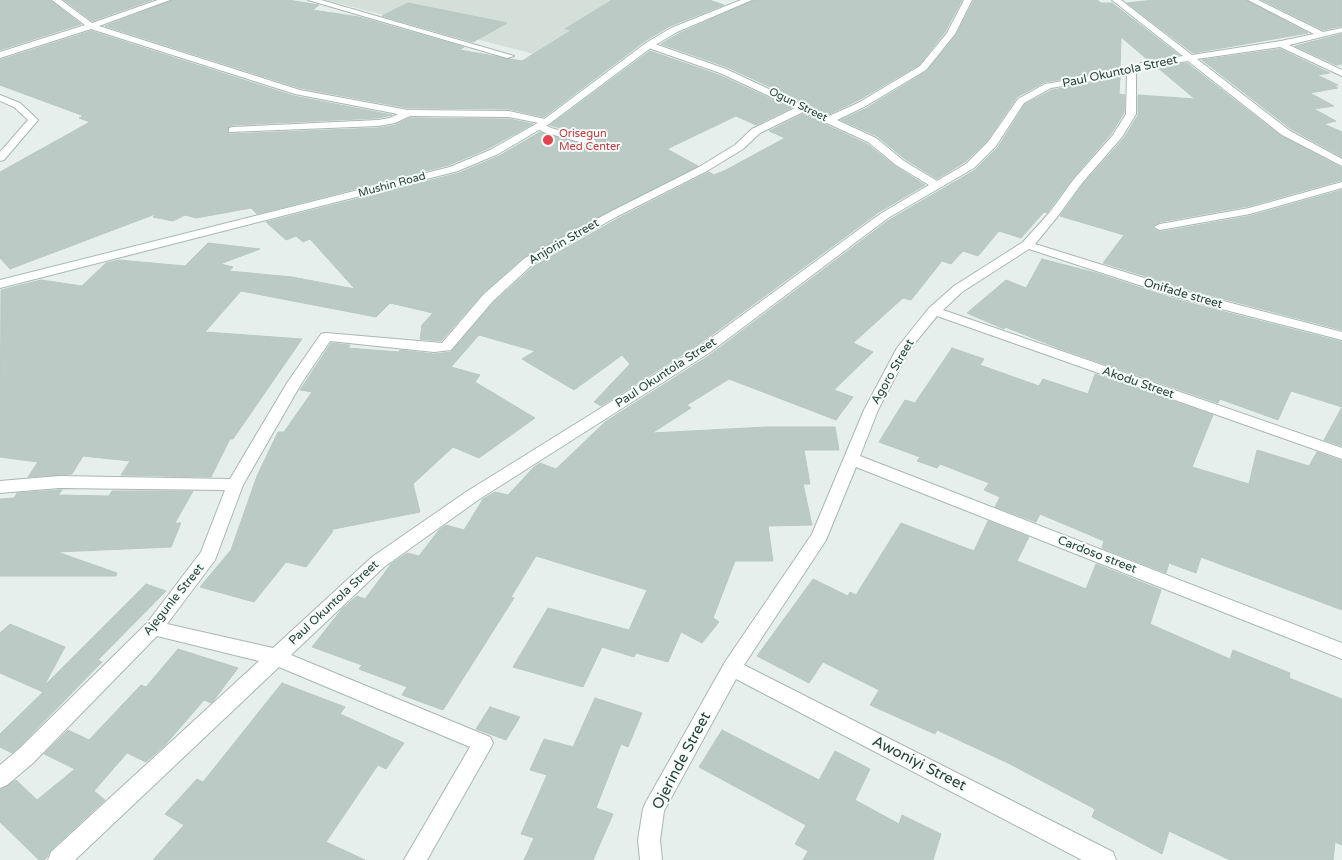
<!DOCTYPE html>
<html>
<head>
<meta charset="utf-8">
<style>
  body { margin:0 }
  canvas { display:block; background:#e6efeb }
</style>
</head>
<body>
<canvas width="1342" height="860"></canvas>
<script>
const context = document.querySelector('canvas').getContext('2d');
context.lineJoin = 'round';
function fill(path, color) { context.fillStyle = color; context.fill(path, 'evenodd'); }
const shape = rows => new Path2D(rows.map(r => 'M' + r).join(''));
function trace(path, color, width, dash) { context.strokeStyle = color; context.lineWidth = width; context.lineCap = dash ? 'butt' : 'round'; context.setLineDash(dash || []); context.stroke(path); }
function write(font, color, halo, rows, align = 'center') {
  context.font = font + ' "Varela Round",sans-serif'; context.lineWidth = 4; context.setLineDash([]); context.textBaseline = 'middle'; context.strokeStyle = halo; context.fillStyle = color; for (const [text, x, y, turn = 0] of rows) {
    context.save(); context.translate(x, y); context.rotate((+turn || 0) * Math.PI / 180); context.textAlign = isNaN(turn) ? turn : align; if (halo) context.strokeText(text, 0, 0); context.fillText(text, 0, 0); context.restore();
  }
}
const built = shape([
  [326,0,645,0,549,58]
]);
const building = shape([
  [0,0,50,0,81,24,0,50,0,0],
  [64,0,152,0,92,21,64,0],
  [172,0,288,0,319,5,313,10,359,17,464,47,460,50,522,61,572,30,565,29,612,0,709,0,724,5,670,26,645,41,544,117,509,109,408,108,300,88,105,26,172,0],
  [754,0,962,0,945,32,919,65,857,101,829,114,727,67,661,44,678,34,754,0],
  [974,0,1097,0,1101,3,1112,3,1179,55,1148,60,1121,37,1120,70,1045,82,1017,97,987,141,965,162,937,179,905,159,877,136,841,120,865,109,927,71,956,35,974,0],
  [1154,0,1246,0,1308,33,1193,53,1127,3,1154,0],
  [1262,0,1342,0,1342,26,1323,30,1262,0],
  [408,3,507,23,473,42,382,16,408,3],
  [91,31,294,96,392,115,378,118,233,125,228,127,227,132,229,134,378,128,395,125,410,118,509,119,533,124,489,148,449,165,257,214,251,208,196,218,185,215,173,221,153,217,158,213,10,269,0,258,0,172,90,122,79,118,84,116,0,85,0,60,91,31],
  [1342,34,1342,64,1336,65,1295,46,1342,34],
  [1280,49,1330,73,1317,75,1338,85,1334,86,1338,88,1310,93,1334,106,1314,109,1336,121,1324,124,1342,132,1342,157,1291,129,1202,60,1280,49],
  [650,51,719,75,791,108,756,125,736,116,667,149,698,166,524,257,482,294,441,341,420,339,422,325,433,313,390,303,376,317,241,291,205,332,302,339,233,439,230,439,211,477,121,475,130,461,83,456,72,474,28,477,38,462,0,457,1,290,41,280,82,286,106,263,119,260,185,266,208,243,260,249,220,264,233,267,229,271,292,277,355,289,310,239,303,242,296,236,286,240,266,222,459,173,499,156,540,132,592,147,598,143,595,138,550,125,650,51],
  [1187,63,1281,136,1342,168,1342,180,1249,206,1160,222,1152,228,1160,232,1250,216,1342,190,1342,330,1190,290,1103,263,1124,235,1060,216,1083,184,1124,138,1138,115,1138,95,1195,99,1157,67,1187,63],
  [1120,78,1119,94,1125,95,1124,113,1111,134,1073,178,1047,213,1044,212,1021,238,999,231,978,256,963,251,951,264,942,261,911,300,903,298,853,343,873,352,834,390,853,397,836,420,729,379,687,405,691,408,652,433,766,427,835,427,839,450,804,450,810,484,803,484,812,525,768,526,773,561,735,561,713,618,719,622,702,643,681,632,668,662,636,653,634,657,602,647,583,687,513,667,548,608,629,630,647,590,536,556,511,597,514,598,443,710,402,695,407,687,359,669,362,665,312,647,342,609,357,596,365,599,391,564,407,553,419,556,439,530,446,525,464,530,483,499,495,492,508,495,534,467,540,463,556,469,605,422,710,355,889,220,975,170,998,147,1025,104,1052,90,1120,78],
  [803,114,867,144,895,166,925,185,879,212,698,345,601,406,594,402,630,364,622,355,574,390,522,359,535,351,479,335,451,367,480,375,475,382,535,418,479,458,453,447,413,484,420,512,329,530,333,531,306,567,286,562,254,602,200,587,231,550,257,476,278,432,284,432,312,392,300,390,331,343,350,345,348,348,399,352,400,350,434,354,451,352,494,302,534,266,617,219,709,172,714,175,726,170,785,138,769,131,803,114],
  [1042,259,1096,273,1178,300,1342,342,1342,407,1291,391,1278,420,1220,399,1218,403,1061,349,1005,327,1004,329,967,313,1006,280,1026,288,1042,259],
  [952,348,984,359,980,365,1039,386,1043,379,1088,394,1095,374,1213,415,1192,467,1249,484,1257,450,1309,466,1317,452,1342,461,1342,610,1201,557,1196,573,1169,563,1166,573,1102,548,1104,541,1040,514,1036,522,995,507,1000,497,984,490,989,483,940,464,937,468,917,461,920,457,879,442,905,400,915,403,952,348],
  [1342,407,1342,446,1324,440,1342,407],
  [59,490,62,490,58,495,109,496,112,491,193,491,175,523,181,523,171,547,57,552,117,573,116,576,0,576,0,499,14,498,17,493,59,490],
  [988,521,1029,537,1017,561,1086,589,1096,564,1161,590,1150,624,1230,659,1233,650,1290,673,1289,678,1342,699,1342,845,1335,842,1333,860,1230,860,1169,831,1162,854,1092,817,1095,809,1008,763,937,730,935,734,870,705,879,690,823,662,809,683,757,656,813,579,848,596,850,592,856,595,901,523,974,551,988,521],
  [146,584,166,591,98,660,102,662,18,748,12,753,0,747,0,734,43,692,0,673,0,633,10,624,65,647,44,686,146,584],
  [178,649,238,668,214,700,211,703,204,700,165,745,146,762,127,753,94,791,105,800,50,851,47,857,44,860,39,860,0,822,0,790,16,780,37,800,75,769,44,754,68,730,89,740,141,685,146,687,178,649],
  [282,683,345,707,340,714,404,743,386,769,378,765,326,842,365,860,153,860,184,825,165,814,197,779,203,782,282,683],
  [595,698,642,713,628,747,621,744,596,808,613,814,593,860,524,860,534,838,521,834,547,775,530,770,544,739,573,747,595,698],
  [490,707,520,717,506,740,476,729,490,707],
  [722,730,819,780,835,751,870,769,855,800,899,824,902,815,941,834,933,860,803,860,808,851,795,844,806,825,699,767,722,730]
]);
const street = shape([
  [52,0,61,0,92,23,158,0,170,0,99,26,300,90,408,110,509,111,549,120,549,124,545,125,551,128,595,140,596,142,591,145,543,132,535,126,539,123,509,117,410,116,395,123,378,126,229,132,229,128,233,127,378,120,390,118,398,114,295,94,91,29,0,58,0,52,85,25,52,0],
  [308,0,321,0,514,56,507,58,308,0],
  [964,0,972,0,955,34,926,70,864,107,837,120,876,138,904,161,937,181,966,164,988,142,1018,99,1045,84,1129,70,1141,63,1183,56,1112,0,1121,0,1192,55,1281,41,1314,34,1248,0,1258,0,1323,32,1342,28,1342,32,1289,45,1342,70,1342,76,1280,47,1197,59,1290,131,1342,159,1342,166,1282,135,1188,61,1146,67,1136,73,1136,114,1122,137,1082,183,1058,216,1035,244,1189,292,1342,332,1342,340,1179,298,1029,249,962,292,943,310,1342,448,1342,459,937,316,910,349,878,410,860,456,1342,643,1342,659,856,467,826,540,744,665,1113,852,1116,860,1082,860,736,679,664,811,660,840,662,860,640,860,638,840,643,809,646,802,725,662,812,534,864,410,897,348,929,308,954,286,1023,242,1050,212,1074,179,1113,135,1126,114,1127,75,1051,88,1024,103,996,146,974,168,888,218,709,353,478,500,384,567,291,655,490,737,493,743,490,749,427,860,404,860,470,747,279,667,75,860,48,860,51,852,259,661,157,636,33,763,7,785,0,788,0,765,19,749,147,623,201,552,225,490,59,488,0,493,0,481,59,476,230,479,287,383,321,334,326,333,442,343,483,295,525,258,608,213,699,167,735,145,752,129,795,108,720,73,646,47,646,43,652,43,726,69,803,105,808,105,810,107,829,116,858,103,920,66,947,33,964,0],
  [803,112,868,142,896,165,929,185,880,214,699,347,466,492,372,557,273,648,167,624,215,560,243,485,301,384,330,341,434,352,451,350,493,301,533,264,616,217,707,171,743,149,760,133,803,112],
  [0,95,20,103,38,120,4,160,0,161,0,152,28,120,14,107,0,101,0,95],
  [1342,182,1342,188,1250,214,1160,230,1154,227,1160,224,1249,208,1342,182]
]);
const secondary = shape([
  [741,0,752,0,677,32,652,47,549,124,498,154,458,171,0,288,0,280,450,167,490,150,543,120,646,43,671,28,741,0]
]);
const markers = [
  [548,140,6,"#e0444e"]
];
const farStreetnames = [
  ["Ogun Street",798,105,26],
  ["Mushin Road",392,185,-15]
];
const farHealthnames = [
  ["Orisegun",559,134],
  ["Med Center",559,147]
];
const streetNames = [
  ["Paul Okuntola Street",1120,72,-12],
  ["Anjorin Street",564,242,-30],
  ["Onifade street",1183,294,16],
  ["Agoro Street",893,372,-60],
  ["Paul Okuntola Street",666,373,-33],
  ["Akodu Street",1138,383,19],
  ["Cardoso street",1097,555,21],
  ["Ajegunle Street",174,600,-51],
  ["Paul Okuntola Street",334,603,-43]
];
const nearStreetnames = [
  ["Ojerinde Street",682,761,-62],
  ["Awoniyi Street",919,764,27]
];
fill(built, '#d4dfda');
fill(building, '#bbcac4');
trace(building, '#b8c9c2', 1);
trace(street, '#a8b8b2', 2);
trace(secondary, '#a4bbb3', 2);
fill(street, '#fff');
fill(secondary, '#fff');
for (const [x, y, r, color] of markers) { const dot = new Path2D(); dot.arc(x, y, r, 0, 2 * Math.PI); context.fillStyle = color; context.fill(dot); trace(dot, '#f7fbf9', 2); }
write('11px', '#24423a', '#f7fbf9', farStreetnames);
write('11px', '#be3a42', '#f7fbf9', farHealthnames, 'left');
write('12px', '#24423a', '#f7fbf9', streetNames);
write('15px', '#24423a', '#f7fbf9', nearStreetnames);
</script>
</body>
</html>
